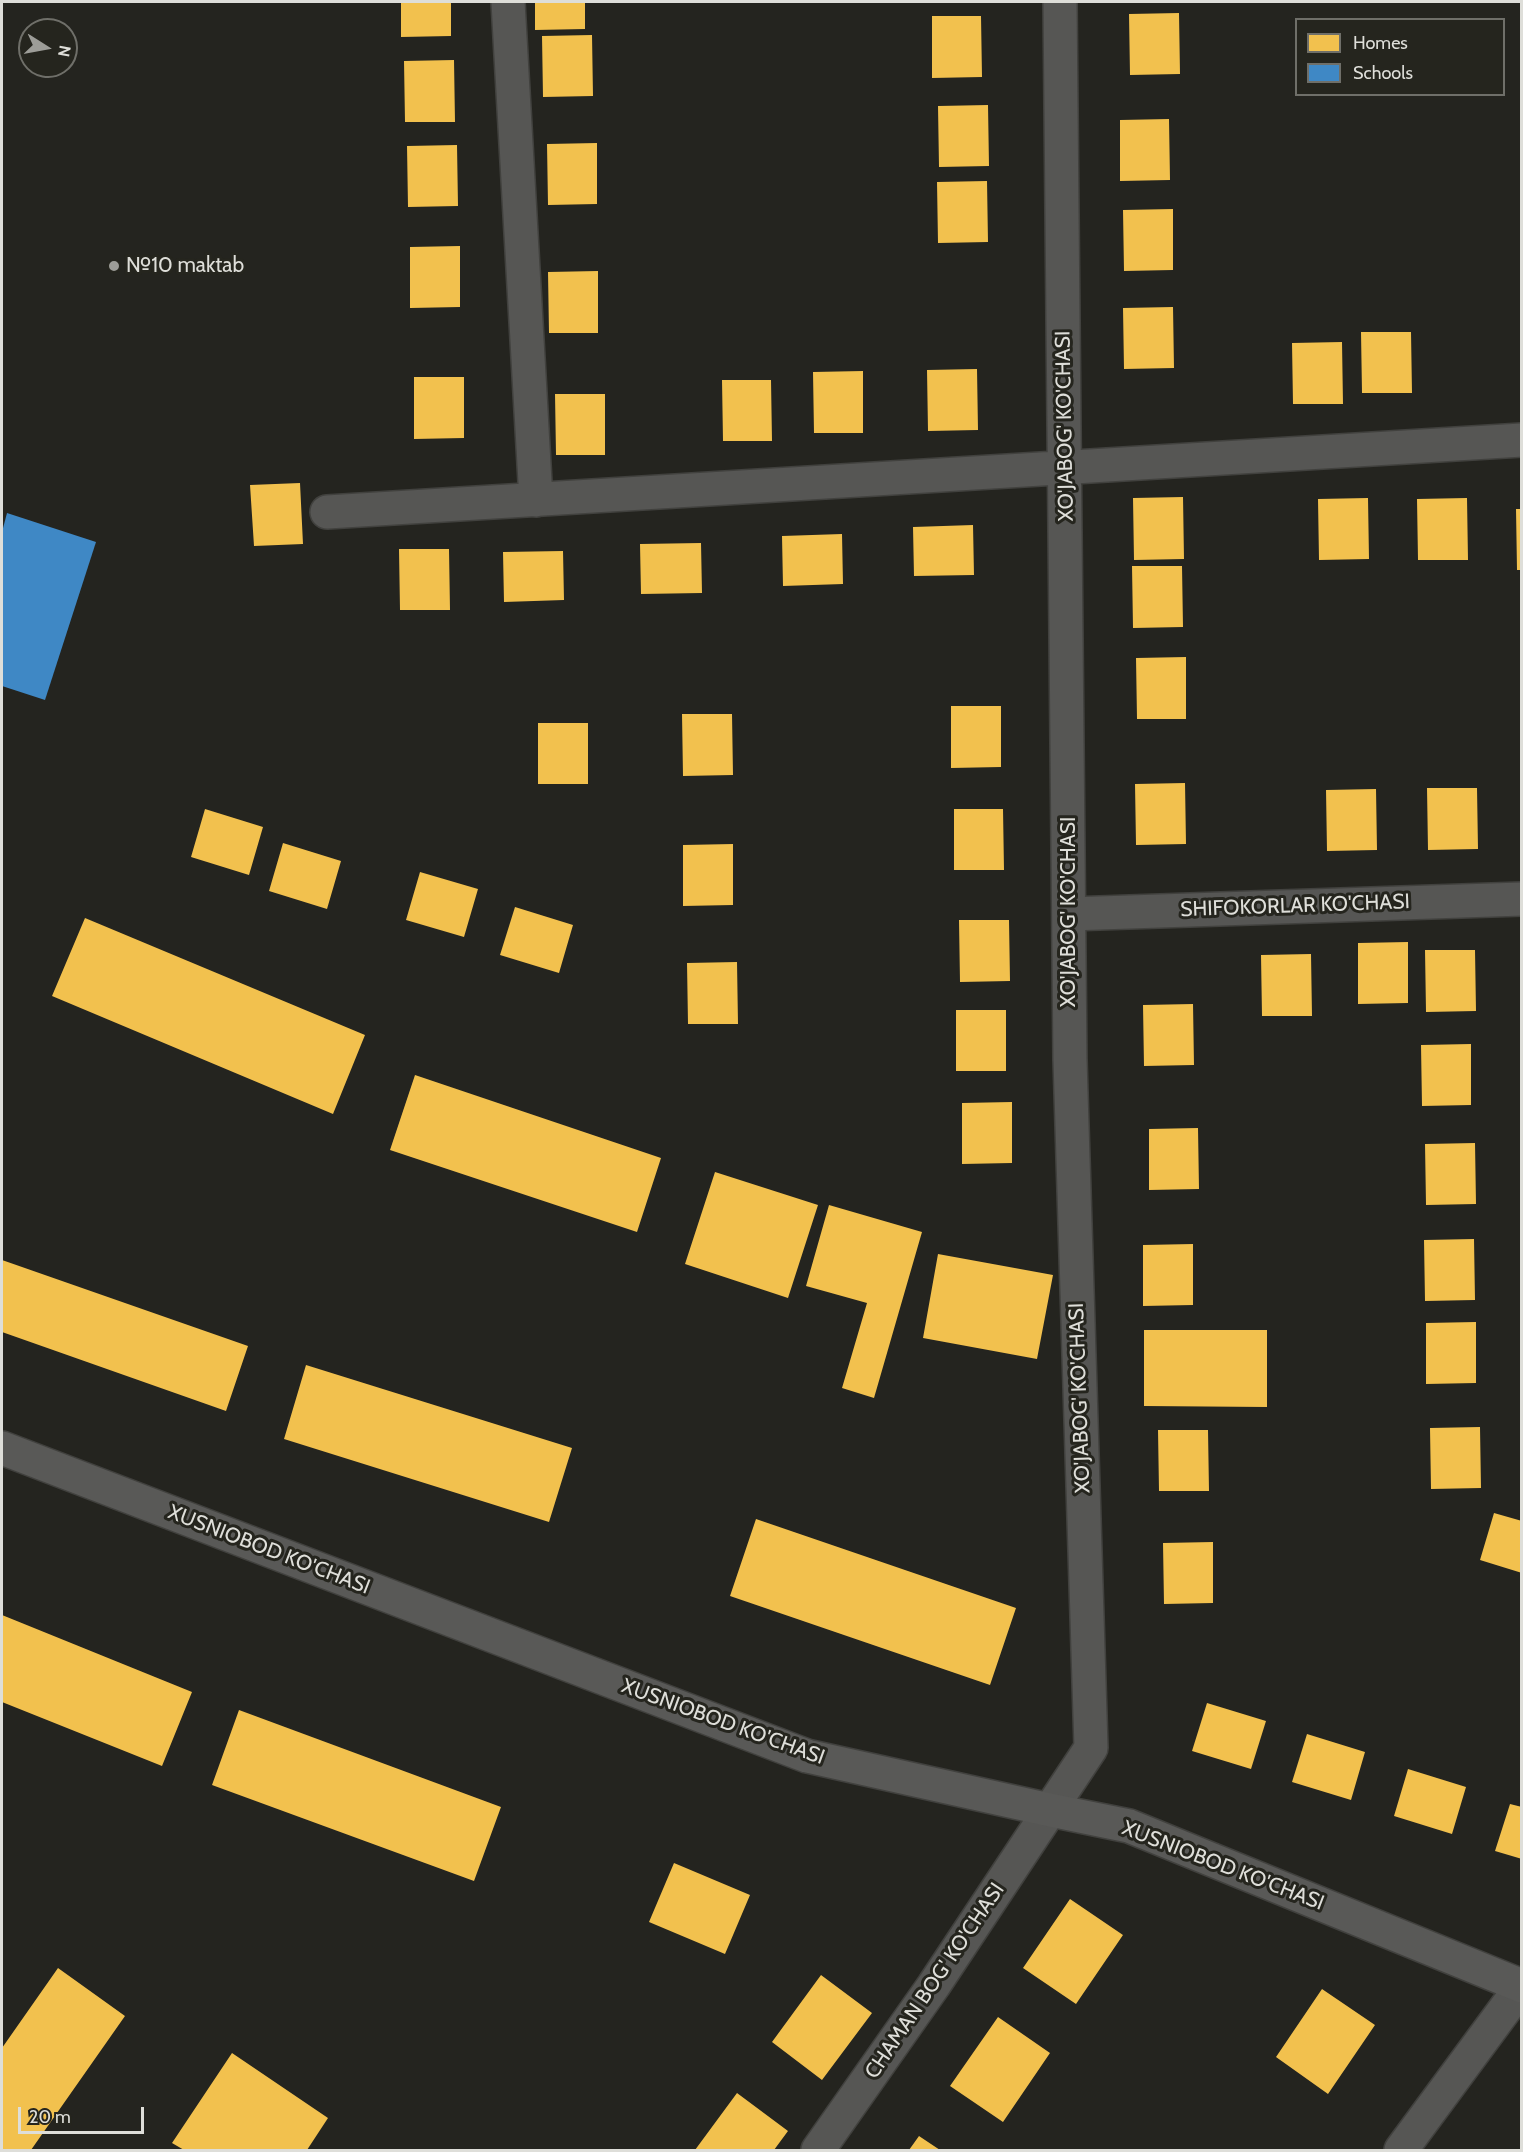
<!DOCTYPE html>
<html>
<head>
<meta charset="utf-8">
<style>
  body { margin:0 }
  #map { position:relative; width:1523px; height:2152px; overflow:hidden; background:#24241f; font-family:Cabin,sans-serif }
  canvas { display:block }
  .frame { position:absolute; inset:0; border:3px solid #deded9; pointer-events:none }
  .legend { position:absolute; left:1295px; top:18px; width:210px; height:78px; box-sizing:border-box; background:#25251e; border:2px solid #6f6f69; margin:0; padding:8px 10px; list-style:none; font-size:18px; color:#deded9 }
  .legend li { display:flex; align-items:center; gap:12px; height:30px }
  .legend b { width:30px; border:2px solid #6f6f69 }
  .north { position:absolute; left:18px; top:18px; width:60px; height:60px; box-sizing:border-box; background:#25251e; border:2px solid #6f6f69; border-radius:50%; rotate:101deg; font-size:16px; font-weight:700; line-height:24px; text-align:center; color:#deded9 }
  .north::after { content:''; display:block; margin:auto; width:21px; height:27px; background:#9d9d98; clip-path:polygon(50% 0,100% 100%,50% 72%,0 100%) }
  .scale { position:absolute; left:18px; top:2107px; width:126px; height:27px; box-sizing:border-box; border:3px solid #deded9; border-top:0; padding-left:8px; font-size:18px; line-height:21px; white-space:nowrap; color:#deded9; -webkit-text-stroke:4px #25251e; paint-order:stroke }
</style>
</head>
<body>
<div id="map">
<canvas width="1523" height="2152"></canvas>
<div class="frame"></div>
<ul class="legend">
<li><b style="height:16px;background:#f2c14e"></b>Homes</li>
<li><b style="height:16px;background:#3f88c5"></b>Schools</li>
</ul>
<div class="north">N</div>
<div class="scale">20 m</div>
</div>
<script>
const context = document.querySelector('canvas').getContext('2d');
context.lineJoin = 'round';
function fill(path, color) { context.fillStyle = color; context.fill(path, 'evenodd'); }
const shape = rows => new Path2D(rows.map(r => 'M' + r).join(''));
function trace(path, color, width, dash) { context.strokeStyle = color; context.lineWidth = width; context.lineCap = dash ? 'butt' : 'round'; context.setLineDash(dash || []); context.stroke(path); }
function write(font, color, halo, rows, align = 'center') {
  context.font = font + ' Cabin,sans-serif'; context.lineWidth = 6; context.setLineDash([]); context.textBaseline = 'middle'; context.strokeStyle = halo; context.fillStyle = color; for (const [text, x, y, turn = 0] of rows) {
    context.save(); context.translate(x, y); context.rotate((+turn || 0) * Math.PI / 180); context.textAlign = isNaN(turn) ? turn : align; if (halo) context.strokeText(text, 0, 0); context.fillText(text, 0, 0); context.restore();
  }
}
const homes = shape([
  [401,2,451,2,451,36,401,37],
  [535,2,585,2,585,29,535,30],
  [1179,13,1180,74,1130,75,1129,14],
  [932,16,981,16,982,77,932,78],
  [592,35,593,96,543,97,542,36],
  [454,60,455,122,405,122,404,61],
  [988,105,989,166,939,167,938,106],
  [1169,119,1170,180,1120,181,1120,120],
  [597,143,597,204,548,205,547,144],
  [457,145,458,206,408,207,407,146],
  [987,181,988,242,938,243,937,182],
  [1173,209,1173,270,1124,271,1123,210],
  [460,246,460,307,410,308,410,247],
  [598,271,598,333,549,333,548,272],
  [1173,307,1174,368,1124,369,1123,308],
  [1361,332,1411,332,1412,393,1362,393],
  [1342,342,1343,404,1293,404,1292,343],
  [977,369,978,430,928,431,927,370],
  [863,371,863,433,814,433,813,372],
  [414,377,464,377,464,438,414,439],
  [722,380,771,380,772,441,723,441],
  [555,394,605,394,605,455,556,455],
  [300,483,303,544,254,546,250,485],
  [1183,497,1184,559,1134,560,1133,498],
  [1368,498,1369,559,1319,560,1318,499],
  [1467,498,1468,560,1418,560,1417,499],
  [1516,509,1522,509,1522,570,1517,570],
  [973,525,974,575,914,576,913,527],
  [842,534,843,584,783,586,782,536],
  [701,543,702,593,641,594,640,544],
  [399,549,449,549,450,610,400,610],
  [563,551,564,600,504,602,503,552],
  [1132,566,1182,566,1183,627,1133,628],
  [1186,657,1186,719,1137,719,1136,658],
  [951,706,1001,706,1001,767,951,768],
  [682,714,732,714,733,775,683,776],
  [538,723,588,723,588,784,538,784],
  [1185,783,1186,844,1136,845,1135,784],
  [1427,788,1477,788,1478,849,1428,850],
  [1376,789,1377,850,1327,851,1326,790],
  [205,809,263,827,249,875,191,857],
  [954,809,1003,809,1004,870,954,870],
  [283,843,341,861,327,909,269,891],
  [733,844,733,905,683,906,683,845],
  [420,872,478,889,464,937,406,920],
  [515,907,573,925,559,973,500,955],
  [85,918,365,1035,333,1114,52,996],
  [959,920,1009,920,1010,981,960,982],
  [1408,942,1408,1003,1358,1004,1358,943],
  [1425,950,1475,950,1476,1011,1426,1012],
  [1311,954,1312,1016,1262,1016,1261,955],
  [737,962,738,1024,688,1024,687,963],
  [1193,1004,1194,1065,1144,1066,1143,1005],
  [956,1010,1006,1010,1006,1071,956,1071],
  [1471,1044,1471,1105,1422,1106,1421,1045],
  [415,1075,661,1158,637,1232,390,1150],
  [1012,1102,1012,1163,962,1164,962,1103],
  [1198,1128,1199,1189,1149,1190,1149,1129],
  [1475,1143,1476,1204,1426,1205,1425,1144],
  [715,1172,818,1205,788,1298,685,1264],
  [829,1205,922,1232,874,1398,842,1388,867,1303,806,1286],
  [1474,1239,1475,1300,1425,1301,1424,1240],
  [1193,1244,1193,1305,1143,1306,1143,1245],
  [938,1254,1053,1275,1037,1359,923,1338],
  [2,1260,248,1346,226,1411,2,1332],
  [1476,1322,1476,1383,1426,1384,1426,1323],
  [1144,1330,1267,1330,1267,1407,1144,1406],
  [306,1365,572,1448,549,1522,284,1439],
  [1480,1427,1481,1488,1431,1489,1430,1428],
  [1158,1430,1208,1430,1209,1491,1159,1491],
  [1494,1513,1522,1521,1522,1573,1480,1560],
  [756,1519,1016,1608,990,1685,730,1596],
  [1213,1542,1213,1603,1164,1604,1163,1543],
  [2,1615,192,1692,162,1766,2,1702],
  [1207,1703,1266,1721,1251,1769,1192,1751],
  [239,1710,501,1807,474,1881,212,1785],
  [1307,1734,1365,1752,1351,1800,1292,1782],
  [1408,1769,1466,1787,1452,1834,1394,1816],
  [1510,1804,1522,1807,1522,1859,1495,1851],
  [674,1863,750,1895,725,1954,649,1922],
  [1070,1899,1123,1935,1076,2004,1023,1968],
  [58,1968,125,2016,31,2150,2,2150,2,2048],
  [821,1975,872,2013,822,2080,772,2042],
  [1322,1989,1375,2025,1328,2094,1276,2057],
  [998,2017,1050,2053,1003,2122,950,2086],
  [232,2053,328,2118,307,2150,184,2150,172,2143],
  [737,2093,788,2131,774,2150,695,2150],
  [919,2136,940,2150,909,2150]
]);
const schools = shape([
  [7,513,96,542,45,700,2,686,2,532]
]);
const street = shape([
  [508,2,536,500],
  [327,512,1522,440],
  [1069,914,1522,899],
  [818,2150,934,1985,1091,1748,1070,1060,1060,2],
  [1401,2150,1522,1986]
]);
const secondary = shape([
  [2,1448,807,1756,1050,1810,1129,1826,1522,1986]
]);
const markers = [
  [114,266,6,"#9d9d98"]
];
const poiNames = [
  ["№10 maktab",126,266]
];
const streetNames = [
  ["XO'JABOG' KO'CHASI",1065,426,-91],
  ["SHIFOKORLAR KO'CHASI",1295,906,-2],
  ["XO'JABOG' KO'CHASI",1069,912,-90],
  ["XO'JABOG' KO'CHASI",1080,1398,-92],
  ["XUSNIOBOD KO'CHASI",269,1550,21],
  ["XUSNIOBOD KO'CHASI",723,1722,20],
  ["XUSNIOBOD KO'CHASI",1223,1866,21],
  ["CHAMAN BOG' KO'CHASI",935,1981,-56]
];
fill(homes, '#f2c14e');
fill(schools, '#3f88c5');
trace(street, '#41413e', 36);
trace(secondary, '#41413e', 36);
trace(street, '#565654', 33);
trace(secondary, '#595957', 33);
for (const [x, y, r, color] of markers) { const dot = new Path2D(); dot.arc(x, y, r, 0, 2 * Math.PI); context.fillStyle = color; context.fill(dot); trace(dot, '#25251e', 2); }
write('21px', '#deded9', '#25251e', poiNames, 'left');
write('21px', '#deded9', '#25251e', streetNames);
</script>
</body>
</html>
